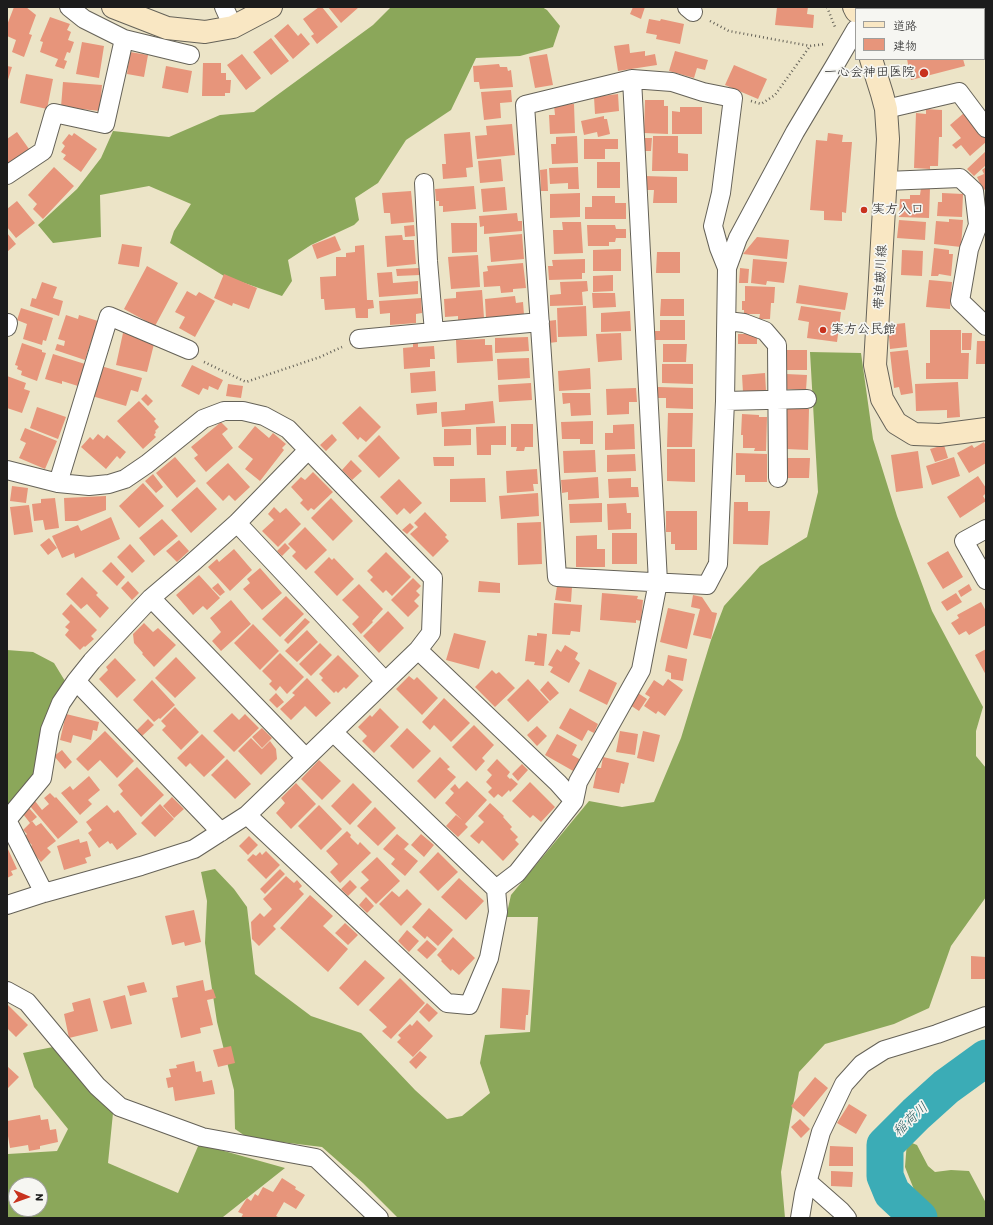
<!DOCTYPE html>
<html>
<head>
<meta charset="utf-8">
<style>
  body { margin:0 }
  #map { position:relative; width:993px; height:1225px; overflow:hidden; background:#ece4c7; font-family:Itim,"Klee One",sans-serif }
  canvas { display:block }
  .frame { position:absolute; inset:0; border:8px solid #1c1c1c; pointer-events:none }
  .legend { position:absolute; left:855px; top:8px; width:130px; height:52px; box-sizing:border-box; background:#f6f6f2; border:1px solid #9f9f9c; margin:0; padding:5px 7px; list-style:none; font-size:12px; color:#1c1c1c }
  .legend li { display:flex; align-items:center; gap:8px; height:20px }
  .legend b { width:20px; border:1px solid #9f9f9c }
  .north { position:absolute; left:8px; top:1177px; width:40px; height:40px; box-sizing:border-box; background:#f6f6f2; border:1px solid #9f9f9c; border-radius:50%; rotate:92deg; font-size:11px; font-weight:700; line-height:16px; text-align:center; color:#1c1c1c }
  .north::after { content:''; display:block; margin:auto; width:14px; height:18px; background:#c8321e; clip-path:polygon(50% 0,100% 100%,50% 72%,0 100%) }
</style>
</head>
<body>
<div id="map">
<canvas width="993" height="1225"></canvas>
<div class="frame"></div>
<ul class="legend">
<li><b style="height:5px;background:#f9e7c3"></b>道路</li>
<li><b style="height:11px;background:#e7957b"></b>建物</li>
</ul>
<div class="north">N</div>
</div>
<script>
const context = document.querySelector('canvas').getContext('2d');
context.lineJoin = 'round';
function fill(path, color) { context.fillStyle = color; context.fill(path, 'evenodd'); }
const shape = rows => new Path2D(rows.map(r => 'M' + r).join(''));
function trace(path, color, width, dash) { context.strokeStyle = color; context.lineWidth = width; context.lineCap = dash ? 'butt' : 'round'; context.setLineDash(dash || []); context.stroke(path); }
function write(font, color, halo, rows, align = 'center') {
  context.font = font + ' Itim,"Klee One",sans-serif'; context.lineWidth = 3.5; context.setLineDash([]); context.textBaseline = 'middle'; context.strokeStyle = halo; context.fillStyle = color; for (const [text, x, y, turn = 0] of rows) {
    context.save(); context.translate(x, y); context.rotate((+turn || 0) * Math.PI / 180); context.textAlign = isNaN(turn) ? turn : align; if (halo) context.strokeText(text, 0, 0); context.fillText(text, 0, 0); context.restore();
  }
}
const forest = shape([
  [391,7,542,7,547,10,560,26,553,47,520,56,476,58,451,110,406,140,378,183,355,198,359,220,354,225,311,245,288,260,292,281,282,296,224,276,170,243,174,231,191,204,149,186,100,195,101,237,53,243,38,225,77,189,101,158,113,131,169,137,220,115,254,112,373,25],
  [810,352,861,353,873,439,897,516,932,611,983,707,976,731,976,756,986,768,986,897,951,946,929,1008,894,1024,825,1044,799,1072,781,1172,785,1218,398,1218,363,1183,322,1147,248,1138,235,1129,234,1090,217,1022,205,943,207,901,201,872,215,869,234,889,247,907,255,974,311,1016,361,1033,415,1090,447,1119,462,1116,490,1093,480,1063,485,1035,530,1032,538,917,506,917,511,895,589,801,622,807,654,802,681,738,711,640,724,606,760,566,807,537,818,492],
  [7,650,33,652,54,663,65,681,46,720,35,775,7,808],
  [53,1047,113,1113,108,1163,178,1193,199,1144,285,1168,223,1217,223,1218,7,1218,8,1154,57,1151,68,1129,34,1087,23,1053],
  [16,1185,40,1185,40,1209,16,1209],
  [907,1141,917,1145,928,1166,935,1172,951,1170,969,1171,986,1203,986,1218,911,1218,915,1192,905,1167]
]);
const river = shape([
  [919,1218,892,1193,885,1176,885,1145,916,1114,946,1087,986,1058]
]);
const building = shape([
  [14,7,26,7,36,15,29,34,32,35,24,57,12,52,16,40,7,36,7,25],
  [319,7,322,7,338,27,317,44,311,36,314,34,303,19],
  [328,7,359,7,341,23],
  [633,7,645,7,641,19,630,14],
  [777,7,808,7,807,14,814,15,813,28,775,25],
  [947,7,984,7,984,8,978,9,947,9],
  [50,17,70,24,67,30,71,32,68,40,74,42,70,53,67,52,64,60,67,61,64,69,55,66,58,59,40,52,43,42,40,41],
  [649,19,660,21,661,19,684,24,680,44,656,39,657,35,646,33],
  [288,24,298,36,301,33,310,44,293,59,274,36],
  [271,38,289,61,271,75,253,52],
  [82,42,104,46,99,78,76,74],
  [629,44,630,53,645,51,645,56,655,54,657,65,618,71,614,46],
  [675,51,708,60,705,70,697,68,694,78,669,71],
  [130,52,148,55,144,77,127,74],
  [242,54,261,78,246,90,227,65],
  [547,54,553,85,535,88,529,57],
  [907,59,963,59,965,66,911,80],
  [203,63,221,63,221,73,226,73,226,80,231,80,230,93,225,93,225,96,202,96],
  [499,64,500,67,507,67,508,71,511,70,513,87,480,89,479,82,474,82,473,66],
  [734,65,767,79,758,99,725,85],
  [7,66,12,67,7,83],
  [166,66,192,71,188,93,162,88],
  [26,74,53,79,47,109,20,103],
  [63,82,102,85,100,111,61,107],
  [511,90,512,102,500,103,501,118,484,120,481,92],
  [618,94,619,111,595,114,594,97],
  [645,100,664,100,664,106,668,106,668,134,644,133],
  [574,104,575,133,550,134,549,115,555,115,554,105],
  [680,107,702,107,702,134,672,134,672,111,680,112],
  [926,109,942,110,942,137,939,137,938,166,930,166,930,169,914,168,916,113,926,114],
  [964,113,986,138,986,142,970,156,961,145,956,149,952,145,961,138,950,125],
  [604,116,604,119,607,119,610,134,598,137,597,132,584,135,581,121],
  [512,124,515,155,477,159,475,136,487,135,486,126],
  [17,132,29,149,7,165,7,139],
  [470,132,473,167,466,168,467,177,443,179,442,164,446,164,444,134],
  [74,133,97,149,81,172,63,159,66,155,61,152,65,146,62,143,69,134,72,136],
  [828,133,843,135,842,142,852,142,846,213,842,212,842,221,824,220,824,211,810,210,816,140,827,141],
  [577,136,578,163,552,164,551,144,556,144,556,137],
  [653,136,678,136,678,153,688,154,688,171,652,171],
  [641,138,652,138,651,151,640,151],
  [584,139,618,139,618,149,605,149,605,159,584,159],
  [986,151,986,165,974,176,967,169],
  [501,159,503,181,480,183,478,161],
  [597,162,620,162,620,188,597,188],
  [54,167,74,186,43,219,33,209,37,204,28,195],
  [578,167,579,189,568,189,568,183,550,184,549,168],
  [986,167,986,189,983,190,977,177,984,174,982,170],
  [547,169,548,191,541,191,540,170],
  [644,176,677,177,677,203,653,203,654,190,644,190],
  [474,186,476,209,443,212,443,206,439,206,439,201,436,201,435,189],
  [505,187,507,210,483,212,481,189],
  [921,188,930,188,929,218,899,217,900,199,910,199,910,195,920,195],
  [411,191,414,222,391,224,390,213,384,213,382,193],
  [580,193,580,217,550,218,550,194],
  [942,193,963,194,962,217,937,216,938,202,942,202],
  [592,196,615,196,615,203,626,203,626,219,585,219,585,207,592,207],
  [17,201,35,223,16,238,7,227,7,209],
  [517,213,518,221,522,221,522,231,484,234,484,226,480,227,479,216],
  [949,219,963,220,961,247,934,244,936,221,949,222],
  [899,220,926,222,925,240,897,238],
  [562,222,581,222,583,253,554,254,553,230,563,230],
  [451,223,477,223,477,252,452,253],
  [414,225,415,236,405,237,404,226],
  [587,225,615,225,616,229,626,229,626,238,616,238,615,242,609,242,609,246,588,246],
  [7,233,16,244,7,252],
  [522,234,524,259,491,262,489,237],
  [402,235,403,240,414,240,416,264,387,267,385,236],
  [335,236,341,250,317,259,312,245],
  [757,237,789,240,787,259,743,254],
  [122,244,142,247,139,267,118,264],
  [364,245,367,300,373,300,374,308,368,309,368,318,356,318,355,308,325,310,324,299,321,299,320,277,336,276,336,257,346,257,346,253,355,252,355,246],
  [934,248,949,250,949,254,953,254,951,276,939,274,938,276,931,276],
  [621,249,621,271,593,271,593,250],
  [902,250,923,251,922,276,901,275],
  [657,252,680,252,680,273,656,273],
  [478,255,480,287,451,289,448,257],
  [585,259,585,273,582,273,582,279,549,280,548,266,553,266,552,260],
  [753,259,787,262,784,283,767,281,766,285,751,283],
  [523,263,526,288,513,289,513,292,501,293,500,286,484,287,483,272,488,271,487,266],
  [147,266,178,283,155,326,124,309],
  [419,268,420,275,397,276,396,269],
  [740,268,749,269,748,283,739,283],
  [392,272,393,283,418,281,418,294,379,297,377,273],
  [224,274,257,288,249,309,233,303,232,306,214,298],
  [613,275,613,291,593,292,593,276],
  [929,280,952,282,950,309,926,307],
  [587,281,588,291,582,292,583,305,550,306,550,295,561,294,560,282],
  [42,282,57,287,53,298,63,301,59,316,30,306,32,298,36,299],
  [799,285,848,293,845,310,796,303],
  [745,286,775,287,774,303,771,303,770,319,759,319,760,314,744,314,744,310,742,310,742,301,745,301],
  [482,290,484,318,458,320,458,316,445,317,444,299,456,298,456,292],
  [187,291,196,296,199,292,215,301,195,337,179,328,185,317,175,312],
  [592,293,615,293,616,307,593,308],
  [515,296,516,303,523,302,524,315,486,318,485,299],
  [421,298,422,313,416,314,416,323,390,325,390,313,380,314,379,301],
  [661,299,684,299,684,316,660,316],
  [586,306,587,336,558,337,557,308],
  [801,306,841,312,837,342,807,338,809,322,798,320],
  [21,308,53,318,46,341,43,340,42,345,23,339,27,324,17,320],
  [630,311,631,331,601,332,601,313],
  [66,315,78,319,79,315,98,321,85,360,55,350,57,344,64,346,65,341,58,339],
  [556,320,557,342,549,343,548,321],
  [660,320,685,320,685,340,653,340,653,331,660,331],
  [905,323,907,347,890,349,888,325],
  [930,330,961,330,961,353,969,353,968,379,926,379,926,363,930,363],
  [123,333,155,340,147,372,116,365],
  [621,333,622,360,598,362,596,334],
  [962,333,972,333,971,350,962,350],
  [738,334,757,334,757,344,738,344],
  [528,337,529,351,495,353,495,338],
  [485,339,485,345,492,345,493,361,457,363,456,340],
  [977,341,986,341,986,364,976,364],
  [418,342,418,347,434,346,435,359,430,359,430,367,404,369,403,348,413,347,413,343],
  [22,343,42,350,42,352,46,353,37,381,21,375,22,371,17,369,18,366,15,365],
  [663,344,687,344,686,362,663,362],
  [787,350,807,350,807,370,787,370],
  [908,350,913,393,901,395,899,387,894,388,890,352],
  [53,354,85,364,78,386,62,381,62,384,45,379],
  [529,358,530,378,498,380,497,359],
  [662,364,693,364,693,384,662,383],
  [192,365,223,380,218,390,209,386,208,390,203,388,199,395,181,386],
  [101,366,142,378,138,392,131,390,126,406,92,396],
  [590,368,591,389,559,391,558,371],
  [435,371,436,391,411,393,410,373],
  [765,373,766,391,743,392,742,375],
  [786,374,807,375,806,390,786,389],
  [7,376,26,383,24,389,30,391,22,413,7,408],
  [958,382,960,417,947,418,947,410,916,411,915,384],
  [531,383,532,400,499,402,498,385],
  [228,384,243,386,241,398,226,396],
  [658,387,693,388,693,409,666,408,666,398,658,398],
  [636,388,637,402,629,402,629,414,607,415,606,389],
  [562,393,590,393,591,415,571,416,570,403,563,404],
  [146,394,153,401,148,406,141,399],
  [139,401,156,419,154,421,159,427,155,431,156,432,154,435,156,437,143,449,117,421],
  [493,401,495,423,442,427,441,412,465,410,465,404],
  [437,402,437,413,417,415,416,404],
  [360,406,381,427,366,442,360,437,358,440,342,423],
  [37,407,66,417,58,439,30,428],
  [787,409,809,409,808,450,786,449],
  [668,413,693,413,692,447,667,447],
  [742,414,759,415,759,417,767,417,766,451,754,451,755,448,743,448,743,435,741,435],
  [593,421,593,444,580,444,580,439,562,439,561,422],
  [221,422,228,429,222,434,233,448,206,472,194,458,198,455,191,447],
  [511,424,533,424,533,447,525,447,524,451,516,451,517,447,511,447],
  [634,424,635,449,605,450,605,433,613,433,613,425],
  [255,426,269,438,273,433,286,444,282,448,284,450,260,481,245,469,253,459,238,447],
  [506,426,506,445,491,445,491,455,477,455,476,427],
  [25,428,57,441,45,469,19,458,26,443,20,440],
  [444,429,471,429,471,445,444,446],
  [98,434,104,439,107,435,126,452,120,459,117,456,106,469,81,447,90,437,93,440],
  [332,434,337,440,326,451,320,445],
  [379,435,400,458,379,478,358,456],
  [984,442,986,446,986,463,969,473,957,453,972,445,974,448],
  [944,445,948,458,935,462,930,449],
  [667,449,695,449,695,482,667,481],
  [595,450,596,472,564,473,563,451],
  [918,451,923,488,896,492,891,455],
  [736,453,767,454,767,482,745,482,745,475,736,475],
  [635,454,636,471,607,472,607,455],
  [175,457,196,481,177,498,156,473],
  [433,457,454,457,454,466,434,466],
  [954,457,960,476,932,485,926,466],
  [787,458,810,458,809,478,787,478],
  [351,460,362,471,352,480,342,470],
  [228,463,250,487,235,501,229,495,223,501,206,483],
  [537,469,538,484,533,484,534,491,507,493,506,471],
  [313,472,333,492,314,510,311,508,308,511,300,503,303,500,291,487,301,477,305,480],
  [153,474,163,487,156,493,145,481],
  [978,476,986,488,986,493,983,496,986,501,960,518,947,497],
  [598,477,599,498,568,500,568,492,562,493,561,480],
  [485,478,486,502,450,502,450,479],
  [631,478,631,487,638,487,639,497,609,498,608,479],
  [399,479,422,503,410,514,404,508,397,515,380,497],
  [143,483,164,506,139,528,119,506],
  [12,486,28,488,26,503,10,501],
  [197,487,217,509,191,533,171,510],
  [538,493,539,516,501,519,499,496],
  [106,496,106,510,77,521,65,521,64,498],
  [55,498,59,528,45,530,43,520,34,521,32,504,41,503,41,499],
  [331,498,353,521,333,541,311,518],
  [734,502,748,502,748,511,770,511,768,545,733,544],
  [602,503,602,522,570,523,569,504],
  [626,503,627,513,631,513,631,529,608,530,607,504],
  [29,505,33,532,14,535,10,507],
  [274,507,280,513,286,508,301,524,278,547,262,531,274,520,268,514],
  [666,511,697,511,697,550,675,550,675,544,671,544,671,532,666,532],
  [425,512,447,535,445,537,449,541,433,557,410,534,418,527,414,523],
  [111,517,120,539,75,558,74,553,62,558,52,536,78,525,81,531],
  [162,519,178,536,154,556,139,538],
  [541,522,542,564,518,565,517,523],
  [410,523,414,527,407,534,402,530],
  [305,527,327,550,306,570,292,556,296,552,288,544],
  [612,533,637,533,637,564,612,564],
  [597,535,597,549,605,549,605,567,576,567,576,536],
  [49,538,57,548,48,555,40,545],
  [179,540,189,551,177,562,166,551],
  [285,543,290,548,282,556,277,551],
  [130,544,145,561,132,573,117,557],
  [234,549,252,570,230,591,208,567,217,559,219,562],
  [948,551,963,577,943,589,927,563],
  [386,552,411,577,392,596,386,590,383,593,370,580,373,577,367,571],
  [329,557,332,560,334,558,354,579,337,596,314,572],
  [111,562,125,577,117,586,102,571],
  [260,568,282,593,262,610,243,589,250,583,247,579],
  [199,575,220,598,207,610,203,606,193,615,176,595],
  [82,577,98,593,96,595,109,608,100,618,87,604,81,609,66,594],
  [413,578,421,586,416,591,420,595,414,601,419,606,408,617,391,600],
  [128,581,139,593,132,600,121,588],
  [479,581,500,583,500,593,478,592],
  [218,583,225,592,220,596,212,588],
  [359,584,383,609,372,621,373,622,361,634,352,624,359,617,342,600],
  [969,584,972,590,961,597,958,591],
  [557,586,572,587,571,602,555,600],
  [602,593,638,596,637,599,643,600,641,621,636,620,636,623,600,620],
  [956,593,962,602,947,611,941,602],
  [693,595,702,597,712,612,717,613,711,639,693,635,700,609,691,607],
  [286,596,304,614,280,637,262,619],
  [231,600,251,624,221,651,212,641,221,632,210,618],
  [981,602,986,611,986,625,969,635,966,631,959,635,951,623,959,618,957,615],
  [554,603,582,605,580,632,571,631,570,635,552,634],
  [71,604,97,630,91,636,94,639,85,647,84,646,80,650,65,635,69,630,65,627,70,622,62,614],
  [668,608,695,614,687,649,660,642],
  [388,611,404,628,379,653,363,636],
  [305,618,310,622,288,644,284,640],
  [144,623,153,632,158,628,176,645,154,667,142,654,143,653,134,643,133,634],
  [253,624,279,651,260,670,234,643],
  [307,630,318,642,297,662,285,651],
  [454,633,486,641,479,669,446,660],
  [537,633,547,634,544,666,534,665,535,662,525,661,528,635,537,636],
  [320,643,332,655,311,676,299,664],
  [565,645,578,653,575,659,580,663,569,683,550,672,553,667,548,665,557,649,561,652],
  [986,649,986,675,975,655],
  [280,653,304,677,287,694,280,686,276,691,269,684,272,681,262,671],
  [338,655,359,676,346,689,344,687,338,693,336,691,334,693,321,680,323,678,319,674],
  [668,655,687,659,683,681,671,679,671,673,665,671],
  [176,657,196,678,175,698,155,678],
  [115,658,136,680,117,698,99,679,108,670,106,667],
  [589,669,617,683,607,705,579,691],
  [492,670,496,674,499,672,515,688,495,707,475,687],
  [409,676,414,680,417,677,438,698,422,715,396,689],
  [307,678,331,703,316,717,305,706,291,720,280,709,295,695,292,693],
  [528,679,549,702,528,722,507,700],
  [668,679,683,690,665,716,658,711,656,714,644,706,650,697,645,694,654,680,663,686],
  [152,680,175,705,160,719,159,718,154,722,133,700],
  [548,681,559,693,550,701,540,690],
  [276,693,284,702,277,708,269,700],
  [638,693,647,699,639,711,630,705],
  [444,698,470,723,451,742,434,725,430,730,422,722],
  [175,707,199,732,181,750,162,730,166,726,161,721],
  [380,708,399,727,374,753,362,741,367,736,358,727,370,715,372,717],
  [570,708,598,724,594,733,588,730,582,741,559,728],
  [232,713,239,720,245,714,259,728,234,752,213,731],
  [66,714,99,722,97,731,93,730,91,740,73,735,71,743,60,740],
  [148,719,154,725,142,736,137,730],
  [474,725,494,745,482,758,485,761,476,771,452,747],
  [537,726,547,736,537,746,527,735],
  [262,728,272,738,262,748,252,737],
  [407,728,431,751,413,769,390,746],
  [105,731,134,761,117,778,100,760,88,771,76,759],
  [620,731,638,734,635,755,616,752],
  [643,731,660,735,654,762,637,758],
  [202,734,225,757,204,777,190,763,186,767,177,758],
  [557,734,577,745,572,755,581,760,575,772,545,755],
  [251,738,262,749,270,741,276,749,277,759,261,775,238,751],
  [62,750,72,762,65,769,54,756],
  [440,757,450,767,447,769,456,777,435,799,417,781],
  [603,757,629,763,624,784,621,783,619,793,593,788,597,768,601,768],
  [227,759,251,784,235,799,211,775],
  [497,759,510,772,507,776,510,779,511,778,518,784,510,792,509,790,502,797,498,794,494,798,488,792,492,788,486,782,492,775,487,770],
  [319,760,341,781,322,800,301,779],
  [522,764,528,770,518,781,512,774],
  [137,767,164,795,141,817,120,794,123,791,118,785],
  [89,776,100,790,88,800,92,804,80,815,61,793,70,786,73,790],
  [467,781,487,800,465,824,468,827,458,837,446,826,456,815,462,820,445,803,454,793,450,789,455,784,459,789],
  [530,782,555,807,541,822,533,815,530,818,512,801],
  [296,783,316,804,291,829,276,813,285,803,281,798],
  [353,783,372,802,350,825,331,806],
  [50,793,55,798,56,797,78,822,58,839,30,806,35,801,42,810,49,804,44,798],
  [172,797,184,809,174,818,163,806],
  [490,803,504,816,503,817,512,827,510,829,518,837,515,840,519,844,503,861,482,840,479,844,470,836,484,822,478,816],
  [160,804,174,819,155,837,141,823],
  [107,805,114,813,118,810,137,834,117,850,112,843,110,844,108,841,99,848,88,833,92,830,86,822],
  [319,805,342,829,321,850,298,826],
  [375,807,396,828,378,846,357,826],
  [29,808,37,817,30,823,23,814],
  [32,821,36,826,41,823,56,841,47,848,51,852,41,862,29,848,32,845,24,837,27,834,23,830],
  [347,831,351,835,350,837,358,845,360,842,371,853,340,883,330,872,338,864,326,851],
  [397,834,409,844,404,849,418,861,405,876,391,864,395,859,383,849],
  [421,834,434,845,424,857,411,845],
  [249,836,258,845,248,855,239,846],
  [79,839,80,843,87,841,91,856,85,858,87,863,64,870,57,846],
  [7,847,17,869,11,871,13,875,7,878],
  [266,851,280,865,266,879,247,860,253,854,256,856,260,852,262,855],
  [438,852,458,872,438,891,419,872],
  [377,857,400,881,376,904,360,888,369,880,361,872],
  [280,869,285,874,265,894,260,889],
  [286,876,294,883,297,880,302,886,299,889,304,894,273,926,276,929,259,946,252,939,251,922,260,913,264,917,272,909,263,899],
  [459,878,484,901,466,920,441,897],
  [350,880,357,887,348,896,341,889],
  [407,889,422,904,401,926,379,904,392,891,399,897],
  [310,895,333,916,323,926,348,949,328,972,280,928],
  [366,897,374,906,367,913,359,905],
  [429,908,453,930,438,946,427,936,425,939,412,927],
  [194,910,201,942,185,946,184,942,172,945,165,916],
  [345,923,358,935,348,945,335,933],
  [407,930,419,941,409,952,398,941],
  [453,937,475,958,459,975,452,969,451,971,441,961,442,960,437,955],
  [427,940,437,949,427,959,417,950],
  [971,956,986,957,986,979,971,979],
  [365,960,385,978,358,1006,339,988],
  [400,978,425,1003,391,1039,382,1031,387,1027,369,1010],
  [203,980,205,991,213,989,216,998,207,1000,213,1025,200,1028,201,1033,181,1038,172,998,178,997,176,986],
  [144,982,147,992,130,996,127,986],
  [502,988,530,990,528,1015,526,1015,525,1030,500,1028],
  [125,995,132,1024,111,1029,103,1001],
  [90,998,98,1031,69,1038,64,1014,74,1011,72,1003],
  [427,1003,438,1013,429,1022,419,1012],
  [7,1004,28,1025,16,1037,7,1028],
  [417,1020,433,1036,413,1057,397,1042,401,1038,398,1035,410,1024,412,1026],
  [231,1046,235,1063,218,1067,213,1050],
  [420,1051,427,1057,416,1069,409,1062],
  [194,1061,196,1072,201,1071,203,1082,212,1080,215,1094,175,1101,173,1087,168,1088,166,1078,171,1077,169,1069,177,1068,176,1065],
  [7,1066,19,1077,7,1089],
  [815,1077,828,1088,804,1117,791,1106],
  [849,1104,867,1115,856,1134,837,1123],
  [40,1115,41,1120,48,1119,50,1130,56,1129,58,1142,40,1146,40,1149,29,1151,28,1145,10,1148,7,1130,7,1121],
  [800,1119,810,1129,801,1138,791,1127],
  [830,1146,853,1147,853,1166,829,1166],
  [831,1171,853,1172,852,1187,831,1186],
  [282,1178,296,1187,295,1189,305,1195,296,1209,284,1202,276,1216,280,1218,241,1218,243,1214,238,1212,247,1198,251,1201,255,1194,258,1196,263,1187,273,1192]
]);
const path = shape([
  [827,7,835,27],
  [710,21,729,31,810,46,825,44],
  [751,101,761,104,775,95,810,46],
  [204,362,246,382,320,357,342,347]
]);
const street = shape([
  [69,7,84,19,124,39,190,55],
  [224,7,233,27],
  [687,7,693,12],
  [886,9,890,7],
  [984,20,986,19],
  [886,109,959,92,986,128],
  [7,175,43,151,54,113,105,124,124,39],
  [886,181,960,178,974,191,978,225,969,249,960,301,986,326],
  [424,183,428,261,434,332],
  [727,268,719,248,713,226,721,193,733,98,703,92,672,82,632,79,525,105,557,577,707,585,718,564,725,401,727,268,738,238,795,132,835,65,856,29],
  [727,321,744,323,765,331,777,345,778,478],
  [7,327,8,323],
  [359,339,540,322],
  [725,401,807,399],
  [7,470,58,483,89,486,109,484,125,479,147,464,203,419,224,411,243,411,264,416,288,429,433,578,431,633,418,650,247,815,194,849,141,866,44,893,7,905],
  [58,483,109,316,189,350],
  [237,523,385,681],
  [986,529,964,541,986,580],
  [151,598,306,758],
  [418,650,558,783,574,801],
  [76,681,221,832],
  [333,732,496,889],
  [247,815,447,1003,469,1005,489,958,498,912,496,889,517,873,574,801,578,782,641,670,658,582,632,79],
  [44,893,7,820,42,778,50,730,61,703,76,681,92,661,151,598,191,564,237,523,308,450],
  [7,991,27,1002,97,1086,120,1107,202,1137,316,1158,379,1218],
  [808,1182,841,1211,847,1218],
  [800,1218,804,1194,821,1132,844,1084,862,1064,884,1050,937,1034,986,1016]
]);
const secondary = shape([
  [113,7,167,28,205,32,233,27,271,7],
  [854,7,856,11],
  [871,59,882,94,886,109,888,139,875,365,882,399,896,423,914,434,940,435,986,429]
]);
const markers = [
  [924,73,5,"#c8321e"],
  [864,210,4,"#c8321e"],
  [823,330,4,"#c8321e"]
];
const poiNames = [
  ["一心会神田医院",915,73,"right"],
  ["実方入口",872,210],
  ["実方公民館",831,330]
];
const streetNames = [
  ["帯迫皷川線",881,277,-87]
];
const waterNames = [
  ["稲荷川",911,1120,-43]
];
fill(forest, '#8ba75a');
trace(river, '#3bacb6', 37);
fill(building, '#e7957b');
trace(street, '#656258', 20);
trace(secondary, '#656258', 24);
trace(path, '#656258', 2.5, [1, 3]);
trace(street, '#fff', 18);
trace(secondary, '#f9e7c3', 22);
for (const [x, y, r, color] of markers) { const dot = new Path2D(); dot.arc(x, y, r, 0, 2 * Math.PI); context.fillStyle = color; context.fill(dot); trace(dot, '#f6f6f2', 1.5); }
write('13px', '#1c1c1c', '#f6f6f2', poiNames, 'left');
write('13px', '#1c1c1c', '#f6f6f2', streetNames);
write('italic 14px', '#2a5d61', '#f6f6f2', waterNames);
</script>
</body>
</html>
